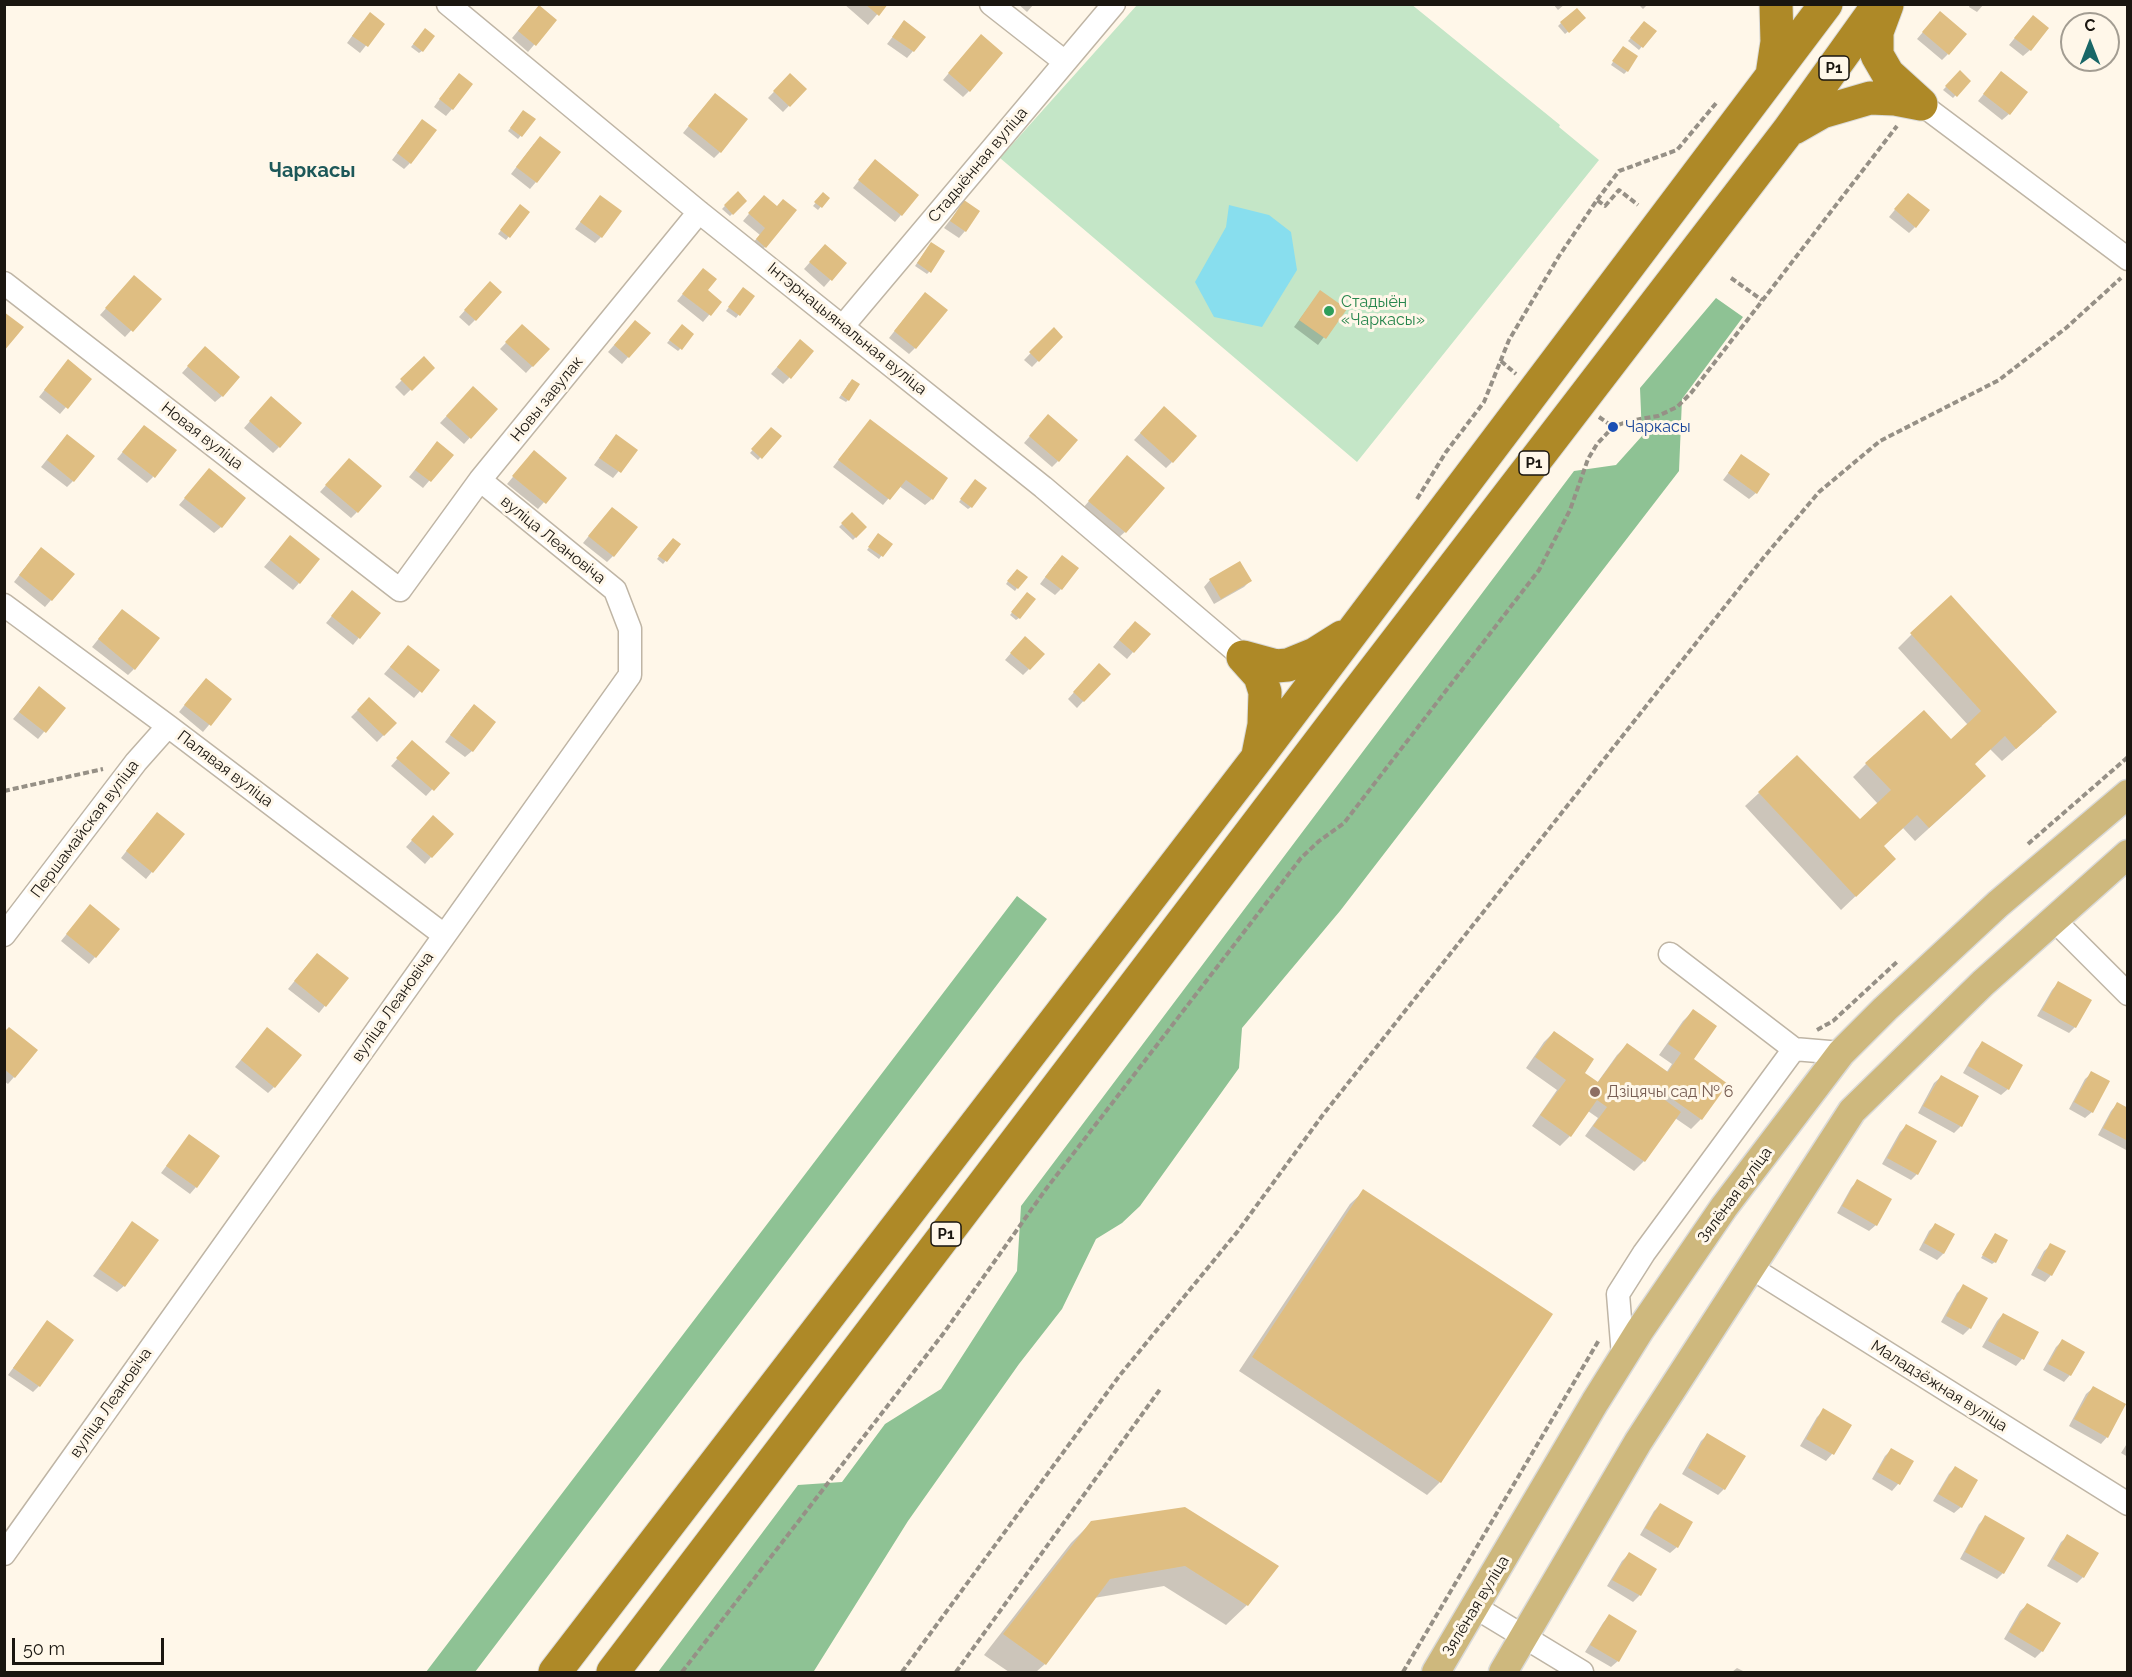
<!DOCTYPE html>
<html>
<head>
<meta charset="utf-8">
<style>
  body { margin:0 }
  #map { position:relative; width:2132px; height:1677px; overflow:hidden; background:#fff7e9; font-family:Raleway,sans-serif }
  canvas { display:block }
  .frame { position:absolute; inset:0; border:6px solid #1a1610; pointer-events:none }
  .north { position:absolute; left:2060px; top:12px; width:60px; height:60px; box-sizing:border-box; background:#fff7e9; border:2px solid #a39d92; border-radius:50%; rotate:0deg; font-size:16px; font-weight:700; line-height:24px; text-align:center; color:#1a1610 }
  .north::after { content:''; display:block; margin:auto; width:21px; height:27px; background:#196767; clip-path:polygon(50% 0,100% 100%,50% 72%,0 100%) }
  .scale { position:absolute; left:12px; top:1638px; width:152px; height:27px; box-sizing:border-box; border:3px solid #1a1610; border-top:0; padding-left:8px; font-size:18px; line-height:21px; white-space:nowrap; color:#1a1610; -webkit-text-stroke:4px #fff7e9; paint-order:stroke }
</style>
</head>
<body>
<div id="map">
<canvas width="2132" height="1677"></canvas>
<div class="frame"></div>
<div class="north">С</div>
<div class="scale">50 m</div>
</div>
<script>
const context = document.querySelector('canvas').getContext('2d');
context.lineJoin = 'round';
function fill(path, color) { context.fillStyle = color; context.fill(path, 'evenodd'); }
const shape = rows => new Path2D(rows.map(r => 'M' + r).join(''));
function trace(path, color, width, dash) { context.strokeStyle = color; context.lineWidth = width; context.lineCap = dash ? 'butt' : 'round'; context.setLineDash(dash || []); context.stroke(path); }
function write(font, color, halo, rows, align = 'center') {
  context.font = font + ' Raleway,sans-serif'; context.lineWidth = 6; context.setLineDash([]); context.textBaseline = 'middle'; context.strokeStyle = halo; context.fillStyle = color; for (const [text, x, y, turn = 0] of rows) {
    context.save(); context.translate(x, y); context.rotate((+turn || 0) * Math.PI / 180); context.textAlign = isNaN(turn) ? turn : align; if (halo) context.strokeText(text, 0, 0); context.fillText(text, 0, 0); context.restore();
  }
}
const green = shape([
  [1411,4,1560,125,1559,127,1599,160,1357,462,1000,158,1137,5]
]);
const forest = shape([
  [1716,298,1743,317,1682,399,1679,471,1340,911,1242,1028,1239,1068,1140,1206,1122,1223,1096,1239,1062,1309,1019,1364,908,1521,814,1671,812,1672,658,1672,798,1485,842,1482,885,1424,941,1389,1017,1271,1021,1206,1574,471,1616,465,1642,436,1640,388],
  [1017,896,1047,919,475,1672,426,1672]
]);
const water = shape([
  [1229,205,1269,215,1291,232,1297,270,1262,327,1214,317,1195,282,1226,227]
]);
const shadow = shape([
  [844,4,886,4,868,25],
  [1018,4,1034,4,1027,12],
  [1553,4,1565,4,1558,10],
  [1638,4,1648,4,1643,9],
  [1970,4,1984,4,1977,12,1969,7],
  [533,13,555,20,528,52,512,38],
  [1934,19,1948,54,1942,60,1917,39],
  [363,21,383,24,360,53,347,43],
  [1581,21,1565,34,1558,26,1561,23],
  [904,22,913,51,907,58,887,44],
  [1645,23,1655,31,1639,50,1628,41],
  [2027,23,2030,50,2023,56,2009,45],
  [422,33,422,51,419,53,411,47],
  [975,42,969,91,963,97,943,80],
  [1620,51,1627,71,1624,74,1611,65],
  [1960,72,1969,81,1953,98,1943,90],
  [2001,73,2009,114,2002,120,1978,101],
  [790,75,805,89,783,112,768,98],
  [453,81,452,109,446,116,434,107],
  [709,101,720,152,714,158,683,133],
  [521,115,534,120,518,139,508,131],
  [416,128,410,163,404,169,392,160],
  [534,144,536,182,530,189,511,174],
  [869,168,917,196,895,222,853,188],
  [737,193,745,201,730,216,722,209],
  [823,194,828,198,818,210,813,206],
  [1902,201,1915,227,1909,233,1889,217],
  [964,202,965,231,959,238,944,228],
  [758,203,776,208,765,247,758,253,750,246,760,235,743,221],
  [594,204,601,237,595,243,575,229],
  [518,209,528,212,506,240,498,234],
  [928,247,929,272,927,274,915,266],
  [819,252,845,263,824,287,804,269],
  [697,277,706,290,720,302,703,322,677,301],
  [128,284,160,299,125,337,100,315],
  [484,289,475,320,469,326,459,317],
  [741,291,753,296,736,318,726,311],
  [1320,292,1345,309,1318,345,1294,327],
  [919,300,915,348,909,354,889,338],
  [522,326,548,349,526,373,500,349],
  [629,328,649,333,622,364,608,352],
  [679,329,680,349,678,351,667,343],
  [1054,329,1061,337,1032,367,1024,360],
  [794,348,789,378,783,384,771,374],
  [199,354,222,396,215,402,182,373],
  [424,358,433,368,404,396,395,387],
  [62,368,90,379,60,414,39,397],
  [849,383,848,400,846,402,839,398],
  [473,388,496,409,464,444,440,423],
  [264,405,279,447,273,453,244,428],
  [1158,414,1172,462,1166,468,1134,440],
  [1042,422,1058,461,1052,467,1024,443],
  [864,428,932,499,925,505,899,486,883,505,833,467],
  [771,429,779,436,758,460,750,453],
  [138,433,153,477,147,483,117,459],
  [61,442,73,481,67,487,41,467],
  [610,443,636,450,613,478,594,465],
  [431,450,451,455,423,488,409,477],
  [1741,456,1756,493,1749,499,1723,480],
  [528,459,565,478,538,509,507,484],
  [1121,464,1125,532,1118,538,1083,508],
  [343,466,357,512,351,518,320,492],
  [209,470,221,527,214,533,179,505],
  [973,484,971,507,968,509,959,502],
  [852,514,865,527,853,540,839,527],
  [606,515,613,556,607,562,583,543],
  [290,537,299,583,293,590,264,567],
  [876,538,890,544,879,559,867,550],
  [670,542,679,545,663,564,657,559],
  [35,555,51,600,45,607,14,582],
  [1055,564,1061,589,1055,595,1040,584],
  [1014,573,1017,588,1015,591,1006,584],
  [1210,580,1250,581,1244,587,1214,604,1204,587],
  [1025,597,1019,618,1016,620,1010,615],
  [346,599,379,613,353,645,326,623],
  [116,617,134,669,128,675,92,647],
  [1128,629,1133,652,1127,659,1113,647],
  [1912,634,2042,726,2002,761,1990,749,1974,764,1971,790,1915,841,1903,828,1883,846,1880,873,1841,910,1745,806,1759,793,1860,821,1878,804,1853,777,1866,764,1951,741,1968,725,1898,648],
  [1018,645,1029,669,1023,675,1005,660],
  [402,653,438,670,414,698,384,674],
  [1092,672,1108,674,1077,708,1068,699],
  [199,687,230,700,203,732,179,712],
  [33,695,64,708,38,739,13,719],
  [369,699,395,723,377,742,351,717],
  [467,713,472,751,465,757,445,742],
  [406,749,447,773,426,796,391,766],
  [151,820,183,834,146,879,121,858],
  [427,824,431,857,425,864,406,847],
  [84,913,95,957,89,964,61,941],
  [311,961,347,978,319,1013,288,989],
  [2058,983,2075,1027,2069,1033,2037,1016,2052,990],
  [1693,1011,1692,1060,1725,1084,1701,1119,1691,1129,1675,1118,1644,1161,1634,1171,1585,1136,1598,1118,1588,1111,1570,1136,1560,1146,1532,1126,1557,1090,1526,1068,1544,1042,1554,1032,1583,1073,1597,1083,1617,1055,1627,1045,1666,1073,1672,1064,1659,1055,1683,1021],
  [4,1033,14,1077,8,1084,4,1081],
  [261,1036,274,1087,268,1093,235,1067],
  [1982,1043,2008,1089,2001,1095,1963,1073,1976,1050],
  [2092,1073,2092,1112,2085,1118,2069,1109,2085,1079],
  [1941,1077,1961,1126,1954,1133,1918,1113,1934,1083],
  [2117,1104,2128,1110,2128,1151,2098,1135,2111,1111],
  [1906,1126,1917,1174,1911,1180,1882,1164,1900,1132],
  [189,1136,196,1187,190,1194,161,1173],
  [1857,1181,1876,1225,1869,1231,1837,1213,1851,1188],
  [1364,1191,1440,1482,1427,1495,1239,1371,1350,1204],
  [132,1223,124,1286,117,1292,93,1276],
  [1935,1225,1953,1235,1943,1254,1937,1260,1919,1250,1929,1231],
  [1995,1235,1995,1262,1992,1264,1981,1258],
  [2051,1245,2051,1275,2045,1282,2031,1275,2044,1251],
  [1964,1286,1970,1328,1963,1335,1941,1322,1957,1293],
  [2003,1314,2037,1333,2022,1359,2016,1366,1982,1347,1997,1321],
  [47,1322,39,1386,33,1392,8,1375],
  [2062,1341,2070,1375,2064,1382,2043,1370,2056,1347],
  [2093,1388,2107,1437,2101,1444,2069,1426,2086,1394],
  [1824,1410,1849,1425,1832,1454,1826,1461,1800,1446,1817,1417],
  [1707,1435,1724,1489,1718,1495,1682,1474,1701,1441],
  [2128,1442,2128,1457,2121,1453],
  [1891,1450,1912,1462,1898,1484,1892,1491,1872,1479,1885,1456],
  [1955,1468,1961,1507,1954,1513,1933,1501,1949,1474],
  [1660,1505,1677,1547,1670,1553,1640,1535,1654,1511],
  [1185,1509,1247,1605,1226,1625,1164,1586,1094,1598,1045,1664,1036,1672,1009,1672,984,1655,1071,1543,1091,1523],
  [1986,1517,2003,1573,1997,1579,1960,1559,1979,1524],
  [2068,1536,2083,1577,2077,1583,2047,1566,2061,1542],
  [1629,1554,1640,1595,1633,1602,1607,1586,1622,1561],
  [2027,1605,2058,1623,2042,1651,2035,1658,2004,1639,2020,1611],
  [1609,1616,1618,1661,1611,1667,1585,1652,1603,1623],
  [1737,1668,1745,1672,1732,1672]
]);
const building = shape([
  [865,4,888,4,879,16],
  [539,5,557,20,536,46,518,31],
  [1577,8,1586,18,1569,33,1560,22],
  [1940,11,1967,34,1949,55,1922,32],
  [370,12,385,24,368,47,352,36],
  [2033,15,2049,28,2031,51,2014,38],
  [904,20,926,37,914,52,892,37],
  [1644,21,1657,31,1643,48,1630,38],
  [425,28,435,36,423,52,413,44],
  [981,34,1003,53,970,92,948,73],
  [1623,46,1638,56,1628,72,1612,61],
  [1960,70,1971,81,1957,97,1945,86],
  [2001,71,2028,92,2010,115,1983,94],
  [459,73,473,84,453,110,439,99],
  [790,73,807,89,790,107,773,91],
  [715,93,748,119,721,153,688,126],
  [523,110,536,119,522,137,510,128],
  [422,119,437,130,411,164,397,153],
  [540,136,561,152,537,183,516,167],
  [875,159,919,195,902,216,858,180],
  [738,191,747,201,733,215,724,205],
  [823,192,830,198,822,208,814,202],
  [1908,193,1930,210,1916,228,1894,209],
  [600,195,622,211,602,238,580,222],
  [764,195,777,206,783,199,797,210,766,248,756,239,765,228,748,213],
  [964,200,980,211,966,232,950,221],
  [520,204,530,212,510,238,500,230],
  [931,242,945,251,931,273,917,263],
  [825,244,847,263,832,281,809,262],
  [703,268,717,279,708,290,722,302,711,316,682,294],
  [134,275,162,299,133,332,105,308],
  [490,281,502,292,476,321,464,310],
  [743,287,755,296,740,316,728,307],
  [1320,290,1347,309,1326,339,1299,320],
  [925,292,948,310,916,349,894,331],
  [4,312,24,327,4,351],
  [635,320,651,333,629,358,614,345],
  [522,324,550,349,533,367,505,342],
  [682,324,694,334,682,350,669,340],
  [1054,327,1063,337,1039,362,1029,352],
  [800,339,814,351,791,379,777,367],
  [205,346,240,377,223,397,187,366],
  [424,356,435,368,412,391,400,379],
  [68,359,92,379,68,409,44,390],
  [852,379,860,384,849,401,841,395],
  [473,386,498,409,471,439,446,416],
  [271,396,302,423,280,448,249,421],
  [1164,406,1197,436,1173,463,1140,433],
  [1048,414,1078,440,1059,462,1029,436],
  [870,419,948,478,933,500,906,480,890,500,838,460],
  [144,425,177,450,155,478,122,452],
  [771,427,782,436,762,459,751,449],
  [67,434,95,456,74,482,47,460],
  [616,434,638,450,621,473,599,458],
  [437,441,454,455,431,482,415,470],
  [534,450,567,478,546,504,512,476],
  [1741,454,1770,474,1757,494,1728,473],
  [1127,455,1165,488,1126,533,1088,501],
  [349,458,382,486,358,513,325,485],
  [209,468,246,498,222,528,184,498],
  [975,479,987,488,972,508,960,499],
  [612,507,638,527,614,557,588,536],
  [852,512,867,527,856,538,841,523],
  [878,533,893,544,883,557,868,547],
  [290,535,320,559,300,584,270,560],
  [673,538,681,544,667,562,658,556],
  [41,547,75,574,52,601,19,575],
  [1062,555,1079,568,1062,590,1045,577],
  [1240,561,1252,581,1221,599,1209,579],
  [1017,569,1028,577,1018,589,1007,581],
  [352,590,381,613,360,639,331,616],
  [1027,592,1036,599,1020,619,1011,612],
  [1951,595,2057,712,2016,749,2005,736,1975,764,1986,776,1929,828,1917,815,1884,846,1896,859,1856,897,1758,792,1797,755,1860,819,1891,790,1865,763,1924,710,1951,739,1981,711,1910,633],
  [122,609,160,638,135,670,98,639],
  [1135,621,1151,634,1134,653,1119,640],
  [1025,636,1045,654,1030,670,1010,653],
  [408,645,440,670,422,693,390,667],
  [1099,663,1111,674,1084,702,1073,692],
  [206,678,232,699,211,726,184,705],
  [39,686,66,708,46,733,19,712],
  [369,697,397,723,384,736,357,710],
  [474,704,496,722,473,752,450,735],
  [412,740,450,773,434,791,396,758],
  [157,812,185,834,153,873,126,851],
  [433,815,454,834,432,858,411,840],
  [90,904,120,929,96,958,66,934],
  [317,953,349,978,326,1007,294,981],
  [2058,981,2092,1000,2076,1028,2042,1010],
  [1693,1009,1717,1026,1694,1059,1728,1084,1702,1120,1664,1093,1661,1097,1681,1112,1645,1162,1593,1126,1607,1107,1597,1100,1571,1137,1540,1115,1566,1080,1535,1057,1554,1031,1594,1059,1585,1073,1598,1082,1627,1043,1668,1072,1681,1053,1668,1044],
  [9,1027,38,1050,15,1078,4,1069,4,1032],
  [267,1027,302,1055,275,1088,241,1060],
  [1982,1041,2023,1065,2009,1090,1968,1066],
  [2091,1071,2110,1081,2093,1113,2074,1102],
  [1941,1075,1979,1096,1962,1127,1923,1106],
  [2117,1102,2128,1108,2128,1141,2103,1128],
  [1906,1124,1937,1141,1918,1175,1887,1158],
  [189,1134,220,1156,197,1188,166,1166],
  [1857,1179,1892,1199,1877,1226,1842,1206],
  [1363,1189,1553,1314,1441,1483,1252,1357],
  [132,1221,159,1240,125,1287,99,1269],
  [1935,1223,1955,1234,1944,1254,1924,1243],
  [1995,1233,2008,1240,1996,1263,1982,1255],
  [2050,1243,2066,1251,2052,1276,2037,1268],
  [1963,1284,1988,1298,1971,1329,1946,1316],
  [2003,1313,2039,1332,2024,1360,1988,1341],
  [47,1320,74,1340,40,1387,13,1368],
  [2062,1339,2085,1352,2071,1376,2048,1364],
  [2093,1386,2126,1404,2108,1438,2074,1419],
  [1823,1408,1852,1425,1834,1455,1806,1439],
  [1707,1433,1746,1456,1725,1490,1688,1468],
  [1891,1448,1914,1461,1900,1485,1877,1472],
  [1955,1466,1978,1480,1962,1508,1938,1494],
  [1660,1503,1693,1522,1678,1548,1645,1528],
  [1185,1507,1279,1566,1248,1606,1185,1566,1110,1579,1046,1665,1003,1634,1091,1521],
  [1985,1515,2025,1538,2004,1574,1965,1552],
  [2067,1534,2099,1553,2084,1578,2053,1559],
  [1629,1552,1657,1569,1641,1596,1612,1580],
  [2027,1603,2061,1623,2043,1652,2009,1632],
  [1609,1614,1637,1631,1619,1662,1590,1645]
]);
const path = shape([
  [1597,200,1619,171,1677,150,1717,102],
  [1731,278,1762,300],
  [1501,361,1516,374],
  [1599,417,1613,427],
  [1417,499,1446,452,1484,402,1509,340,1559,256,1597,200,1605,206,1619,190,1638,205],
  [4,791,103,769],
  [2028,844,2128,757],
  [1817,1030,1833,1021,1898,961],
  [682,1672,943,1334,1046,1189,1301,858,1319,841,1344,823,1539,570,1570,510,1588,459,1597,444,1613,427,1629,421,1658,416,1677,407,1691,393,1897,126],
  [902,1672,1120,1375,1238,1231,1322,1116,1764,557,1819,492,1880,441,1999,380,2066,328,2121,278],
  [956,1672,1161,1388],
  [1403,1672,1599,1340]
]);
const minor = shape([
  [448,4,699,212,1043,487,1243,657],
  [991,4,1065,62],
  [1921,104,2128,259],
  [4,283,400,590,480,480,699,212],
  [843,326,1114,4],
  [4,605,168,726,444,935],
  [2054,920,2128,994],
  [4,935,136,762,168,726],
  [1670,954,1794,1049,1841,1053],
  [1750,1267,2128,1504],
  [1623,1356,1618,1294,1644,1253,1794,1049],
  [4,1554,630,675,630,629,615,590,480,480],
  [1475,1607,1582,1672]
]);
const major = shape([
  [1436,1672,1595,1402,1640,1330,1724,1207,1841,1053,1885,1009,1998,904,2128,794],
  [1503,1672,1638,1442,1852,1111,1983,983,2128,854]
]);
const highway = shape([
  [1887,5,1877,32,1877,55,1888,74,1921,104],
  [1772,75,1777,42,1776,4],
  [1794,128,1822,112,1870,98,1895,99,1921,104],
  [1243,657,1276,666,1288,665,1315,654,1342,637],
  [1243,657,1260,676,1265,692,1264,725,1258,755],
  [555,1672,1258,757,1826,4],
  [613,1672,1356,694,1788,131,1879,4]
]);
const markers = [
  [1329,311,6,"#2e9e5b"],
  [1613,427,6,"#1a4fb4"],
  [1595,1092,6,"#8d6e63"]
];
const shields = [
  [1834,68,30],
  [1534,463,30],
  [946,1234,30]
];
const shieldNames = [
  ["Р1",1834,68],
  ["Р1",1534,463],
  ["Р1",946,1234]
];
const streetNames = [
  ["Стадыённая вуліца",978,165,-50],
  ["Інтэрнацыянальная вуліца",847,329,39],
  ["Новы завулак",547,399,-51],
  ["Новая вуліца",202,436,38],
  ["вуліца Леановіча",553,540,39],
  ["Палявая вуліца",225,769,37],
  ["Першамайская вуліца",85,829,-53],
  ["вуліца Леановіча",393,1007,-55],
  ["Зялёная вуліца",1735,1195,-54],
  ["Маладзёжная вуліца",1939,1386,32],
  ["вуліца Леановіча",111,1403,-55],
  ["Зялёная вуліца",1476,1606,-59]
];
const leisureNames = [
  ["Стадыён",1341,302],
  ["«Чаркасы»",1341,320]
];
const transitNames = [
  ["Чаркасы",1625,427]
];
const educationNames = [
  ["Дзіцячы сад № 6",1607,1092]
];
const quarterNames = [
  ["Чаркасы",312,171]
];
fill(green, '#c4e6c7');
fill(forest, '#8ec294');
fill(water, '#88deee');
fill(shadow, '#0003');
fill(building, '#dfbe82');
trace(minor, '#bfb5a5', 25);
trace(major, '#dadad9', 31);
trace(highway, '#dadad9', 35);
trace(path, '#969086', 4, [6, 3]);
trace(minor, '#fff', 22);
trace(major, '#ceb87d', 28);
trace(highway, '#ae8927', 33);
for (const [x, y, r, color] of markers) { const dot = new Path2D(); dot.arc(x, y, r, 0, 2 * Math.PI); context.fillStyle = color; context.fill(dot); trace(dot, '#fff7e9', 2); }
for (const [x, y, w] of shields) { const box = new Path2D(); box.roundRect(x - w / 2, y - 12, w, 24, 4.5); context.fillStyle = '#fff7e9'; context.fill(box); trace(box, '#1a1610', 1.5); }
write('bold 15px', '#1a1610', null, shieldNames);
write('16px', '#1a1610', '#fff7e9', streetNames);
write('16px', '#27864d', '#fff7e9', leisureNames, 'left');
write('16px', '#164399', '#fff7e9', transitNames, 'left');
write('16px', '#785e54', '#fff7e9', educationNames, 'left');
write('bold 20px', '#1d5859', '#fff7e9', quarterNames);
</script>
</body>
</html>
